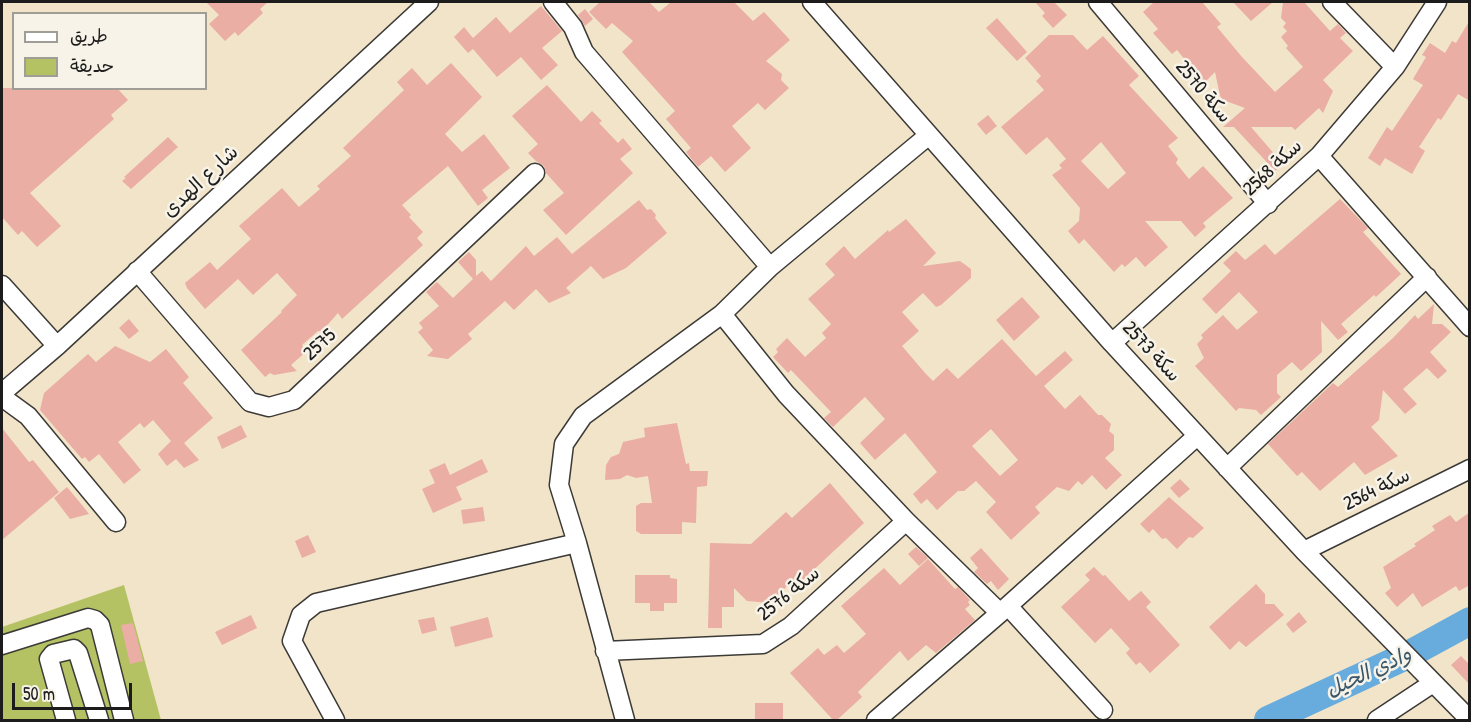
<!DOCTYPE html>
<html>
<head>
<meta charset="utf-8">
<style>
  body { margin:0 }
  #map { position:relative; width:1471px; height:722px; overflow:hidden; background:#f1e4c9; font-family:"Patrick Hand","Playpen Sans Arabic",sans-serif }
  canvas { display:block }
  .frame { position:absolute; inset:0; border:3px solid #1c1c1c; pointer-events:none }
  .legend { position:absolute; left:12px; top:12px; width:195px; height:78px; box-sizing:border-box; background:#f7f3e8; border:2px solid #9f9d96; margin:0; padding:8px 10px; list-style:none; font-size:18px; color:#1c1c1c }
  .legend li { display:flex; align-items:center; gap:12px; height:30px }
  .legend b { width:30px; border:2px solid #9f9d96 }
  .scale { position:absolute; left:12px; top:683px; width:120px; height:27px; box-sizing:border-box; border:3px solid #1c1c1c; border-top:0; padding-left:8px; font-size:18px; line-height:21px; white-space:nowrap; color:#1c1c1c; -webkit-text-stroke:4px #f7f3e8; paint-order:stroke }
</style>
</head>
<body>
<div id="map">
<canvas width="1471" height="722"></canvas>
<div class="frame"></div>
<ul class="legend">
<li><b style="height:8px;background:#fff"></b>طريق</li>
<li><b style="height:16px;background:#b5c264"></b>حديقة</li>
</ul>
<div class="scale">50 m</div>
</div>
<script>
const context = document.querySelector('canvas').getContext('2d');
context.lineJoin = 'round';
function fill(path, color) { context.fillStyle = color; context.fill(path, 'evenodd'); }
const shape = rows => new Path2D(rows.map(r => 'M' + r).join(''));
function trace(path, color, width, dash) { context.strokeStyle = color; context.lineWidth = width; context.lineCap = dash ? 'butt' : 'round'; context.setLineDash(dash || []); context.stroke(path); }
function write(font, color, halo, rows, align = 'center') {
  context.font = font + ' "Patrick Hand","Playpen Sans Arabic",sans-serif'; context.lineWidth = 5; context.setLineDash([]); context.textBaseline = 'middle'; context.strokeStyle = halo; context.fillStyle = color; for (const [text, x, y, turn = 0] of rows) {
    context.save(); context.translate(x, y); context.rotate((+turn || 0) * Math.PI / 180); context.textAlign = isNaN(turn) ? turn : align; if (halo) context.strokeText(text, 0, 0); context.fillText(text, 0, 0); context.restore();
  }
}
const green = shape([
  [124,585,161,720,2,720,2,627]
]);
const river = shape([
  [1268,720,1406,656,1470,621]
]);
const building = shape([
  [206,2,268,2,260,9,263,13,238,36,235,32,225,41,209,24,219,15],
  [600,2,649,2,659,12,671,2,734,2,753,21,764,12,790,40,766,61,782,74,781,80,789,88,765,110,758,103,732,126,751,148,725,172,711,156,698,167,686,152,691,148,666,119,675,111,622,52,633,41,612,23,606,29,589,12],
  [1035,2,1054,2,1067,15,1053,28,1042,16,1045,13],
  [1154,2,1202,2,1221,24,1217,27,1242,57,1275,92,1303,67,1286,48,1288,46,1281,37,1287,31,1283,27,1286,23,1281,18,1283,2,1304,2,1330,31,1338,24,1346,33,1340,38,1353,51,1323,80,1333,91,1323,113,1319,108,1295,130,1292,127,1251,127,1283,164,1275,171,1234,127,1223,127,1245,108,1223,100,1220,96,1215,72,1204,83,1177,50,1172,54,1153,33,1158,29,1143,12],
  [1233,2,1273,2,1251,21],
  [541,6,562,31,542,48,558,65,541,80,521,57,497,77,473,49,468,53,454,37,464,27,473,38,496,17,510,33],
  [585,9,593,19,585,26,578,15],
  [997,18,1027,52,1017,61,986,28],
  [1470,20,1470,101,1458,94,1441,120,1438,118,1419,147,1425,151,1412,174,1385,158,1380,166,1368,158,1387,127,1392,131,1423,85,1413,79,1426,57,1422,55,1430,43,1445,53,1452,41,1456,43],
  [1049,35,1073,35,1087,50,1103,36,1139,76,1129,85,1178,138,1168,146,1178,159,1176,163,1189,179,1203,166,1233,198,1203,223,1206,227,1195,237,1181,221,1145,221,1168,247,1145,267,1136,257,1125,267,1122,264,1114,272,1084,239,1079,244,1068,231,1079,221,1080,208,1052,175,1062,168,1059,165,1066,159,1047,137,1026,155,1001,127,1044,90,1036,81,1041,76,1025,58],
  [1101,142,1126,173,1108,189,1081,161],
  [451,63,482,97,445,134,462,152,484,134,510,168,482,190,488,198,478,206,448,166,402,205,411,215,409,217,423,232,417,238,423,245,342,319,338,313,322,331,318,331,302,345,307,351,291,365,297,371,274,375,270,373,265,377,241,350,282,312,281,311,297,295,277,273,253,295,238,279,205,309,187,288,185,283,210,262,217,270,251,239,239,226,282,188,299,207,320,189,317,186,351,156,343,148,404,90,397,82,412,68,427,85],
  [547,85,581,122,592,111,602,121,599,123,618,143,623,138,632,149,620,159,633,173,566,235,543,210,564,193,546,173,544,166,537,162,528,153,538,144,512,116],
  [2,88,117,88,128,100,111,115,114,119,30,193,61,226,37,247,22,231,18,235,2,217],
  [988,115,997,126,986,135,977,124],
  [168,137,178,147,131,189,122,181,126,178,124,177],
  [1340,199,1368,228,1363,232,1401,274,1376,297,1374,295,1341,324,1348,332,1338,340,1321,321,1322,352,1301,371,1292,362,1277,375,1277,393,1281,397,1261,415,1256,410,1239,408,1236,411,1195,366,1204,358,1197,344,1203,338,1201,335,1223,315,1237,330,1258,312,1239,292,1216,314,1202,299,1231,271,1223,263,1236,251,1245,260,1265,244,1275,255],
  [639,200,647,210,651,209,656,215,655,218,667,233,626,268,603,279,591,266,566,288,571,293,549,303,536,289,514,310,505,301,468,334,472,339,448,359,427,356,433,350,418,332,423,328,419,323,439,306,426,292,437,282,453,298,473,279,458,262,469,252,476,260,476,276,482,271,491,281,526,246,534,256,557,237,572,254],
  [906,219,936,253,923,266,960,261,971,269,971,278,941,305,936,307,923,293,902,312,919,331,902,346,925,373,933,381,947,368,958,379,1002,339,1036,376,1065,351,1073,360,1044,386,1065,409,1080,395,1098,415,1102,415,1111,424,1109,431,1114,435,1114,450,1105,458,1122,475,1106,490,1092,475,1082,485,1078,481,1069,491,1057,487,1035,507,1040,513,1011,540,986,512,996,502,976,481,964,491,958,491,937,510,927,499,921,504,913,494,937,472,905,433,875,460,860,443,885,419,865,397,833,427,824,418,831,412,791,370,788,373,773,357,778,352,776,349,787,338,805,357,826,338,822,333,831,324,808,299,835,275,825,264,844,246,855,259,888,230,889,232],
  [991,429,1018,460,1000,476,972,446],
  [1022,297,1040,317,1014,341,996,320],
  [1434,304,1432,324,1442,324,1451,332,1430,352,1447,371,1438,379,1427,368,1403,389,1417,404,1405,414,1383,390,1379,420,1371,427,1398,456,1365,475,1354,462,1320,491,1302,472,1297,476,1268,444,1333,383,1338,387,1393,338,1415,315,1418,319],
  [129,319,139,331,129,339,119,328],
  [115,346,150,362,166,349,189,377,183,383,213,418,184,443,199,460,184,468,176,459,167,466,158,454,171,441,153,420,144,428,140,423,118,442,141,470,124,484,99,454,89,462,85,457,82,459,40,410,44,393,88,354,96,362],
  [677,423,686,464,689,463,690,471,708,471,707,486,697,487,696,523,682,522,682,534,641,534,636,531,636,506,641,503,652,503,648,476,636,478,627,475,620,479,605,480,606,465,611,457,619,454,623,442,645,437,644,428],
  [241,425,247,437,222,449,217,437],
  [2,428,29,462,33,460,59,492,2,540],
  [482,459,488,472,456,487,462,500,433,513,422,489,435,483,429,470,445,463,450,475],
  [1180,479,1190,489,1179,498,1170,488],
  [830,483,864,523,793,589,789,584,771,603,747,601,734,588,734,607,722,607,722,628,708,628,710,543,751,544,786,512,792,518],
  [67,487,82,505,89,514,70,519,54,498],
  [1169,497,1204,528,1193,538,1189,537,1177,549,1166,538,1162,539,1153,529,1149,533,1140,524],
  [483,507,485,521,463,524,461,510],
  [1470,512,1470,585,1459,591,1456,586,1422,607,1413,593,1397,607,1385,593,1391,588,1383,567,1416,546,1414,544,1435,530,1432,526,1450,515,1456,522],
  [308,535,316,552,302,558,295,541],
  [916,547,928,558,919,566,908,554],
  [981,548,1009,579,998,590,991,581,987,584,974,572,978,568,970,558],
  [928,559,955,589,958,587,970,600,968,602,970,605,965,609,975,620,936,653,926,645,908,661,900,651,858,692,862,697,837,720,833,720,790,673,818,648,824,655,837,645,844,653,866,634,841,606,884,568,900,585],
  [1094,567,1103,576,1105,575,1129,601,1141,591,1151,602,1146,607,1180,645,1150,673,1140,662,1136,665,1126,653,1130,649,1111,628,1095,643,1061,607,1090,580,1085,575],
  [635,575,670,575,670,578,677,579,677,603,664,603,664,611,650,611,650,603,635,603],
  [1256,584,1265,594,1265,604,1274,604,1284,615,1246,647,1239,641,1230,650,1209,627],
  [1299,612,1307,622,1293,633,1286,624],
  [251,615,257,628,222,645,215,632],
  [434,617,437,630,422,634,418,620],
  [488,617,493,637,455,647,450,627],
  [133,623,143,661,130,664,121,625],
  [1461,656,1470,665,1470,685,1451,665],
  [755,703,783,703,783,720,755,720]
]);
const minor = shape([
  [553,2,573,27,584,52,770,267],
  [812,2,1112,343,1304,551,1470,720],
  [1098,2,1268,204],
  [1332,2,1395,67],
  [929,135,770,267,722,314,786,394,906,521,1000,613],
  [1319,156,1470,327],
  [137,271,250,402,269,407,294,400,535,173],
  [2,285,57,346],
  [1112,343,1319,156,1395,67,1437,2],
  [2,393,57,346,429,2],
  [2,397,28,416,116,522],
  [1227,468,1427,277],
  [1304,551,1470,469],
  [1008,606,1103,710],
  [2,645,88,618,95,620,100,625,124,720],
  [605,651,763,644,791,626,906,521],
  [66,720,49,659,53,654,74,649,78,653,99,720],
  [335,720,292,641,301,615,316,603,577,543],
  [625,720,577,543,559,485,564,444,583,416,722,314],
  [876,720,1000,613,1197,436],
  [1377,720,1433,683]
]);
const streetNames = [
  ["سكة 2570",1203,92,50],
  ["سكة 2568",1273,168,-43],
  ["شارع الهدى",201,182,-43],
  ["2575",320,345,-43],
  ["سكة 2573",1151,352,47],
  ["سكة 2564",1377,490,-26],
  ["سكة 2576",789,594,-39]
];
const waterNames = [
  ["وادي الحيل",1369,673,-25]
];
fill(green, '#b5c264');
trace(river, '#68acdd', 28);
fill(building, '#eaaea5');
trace(minor, '#3c3a36', 21);
trace(minor, '#fff', 18);
write('20px', '#1c1c1c', '#f7f3e8', streetNames);
write('italic 21px', '#3a5669', '#f7f3e8', waterNames);
</script>
</body>
</html>
